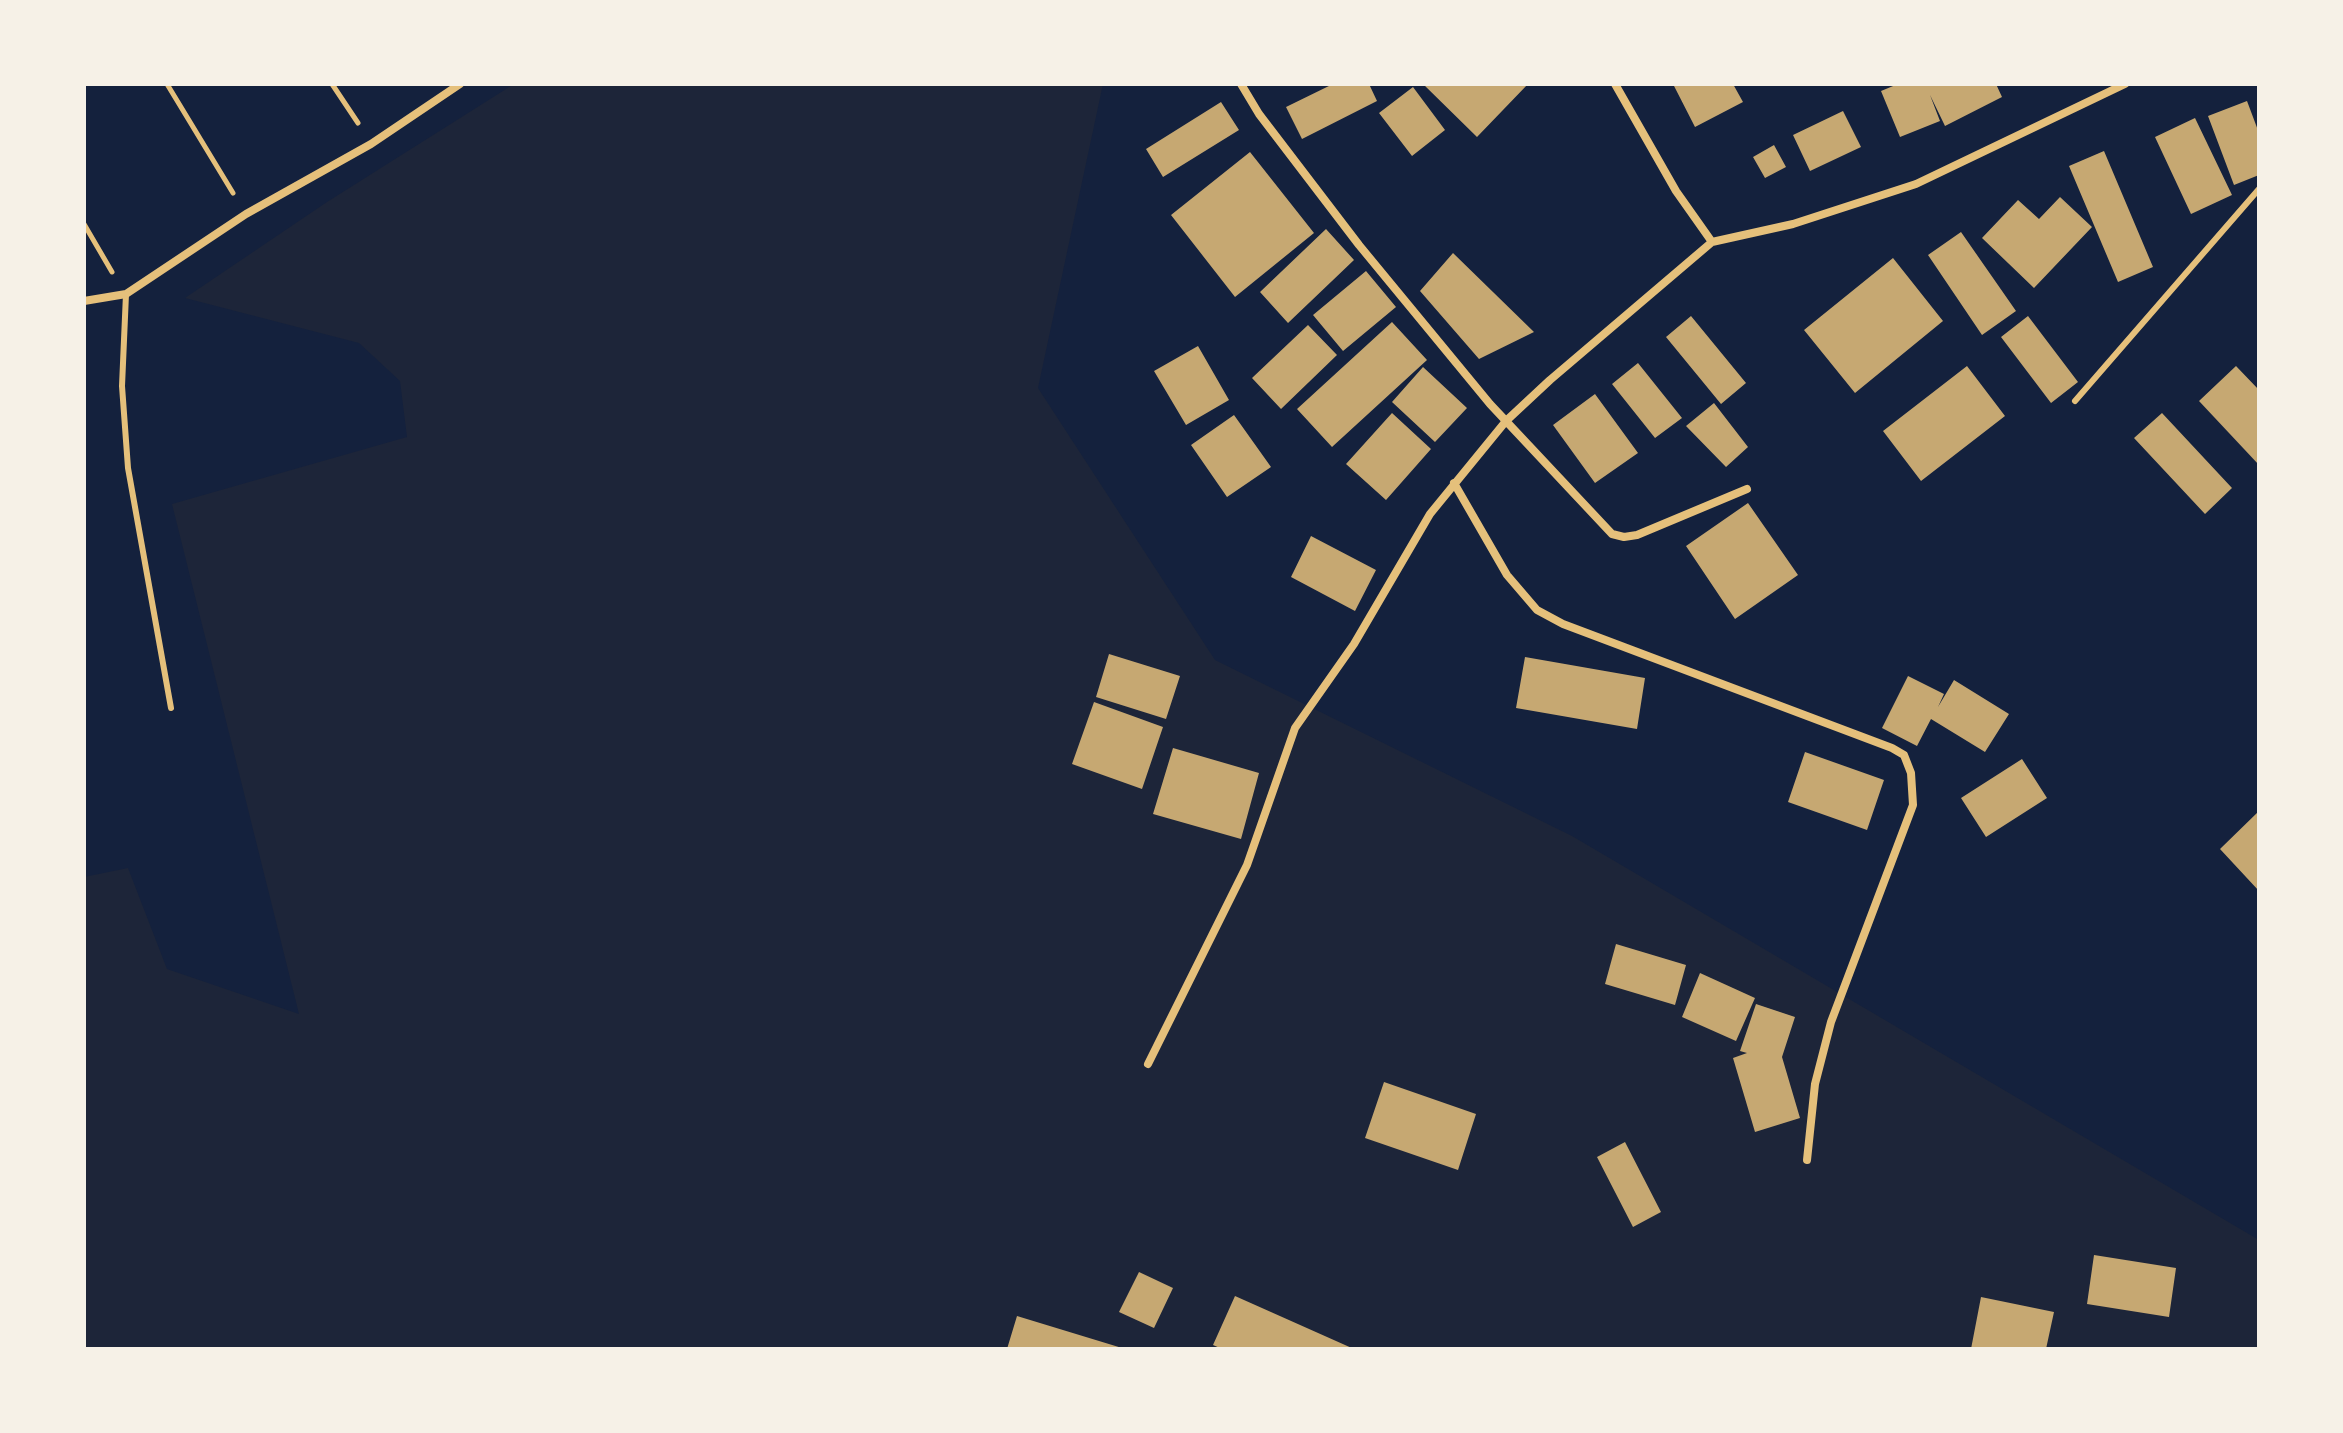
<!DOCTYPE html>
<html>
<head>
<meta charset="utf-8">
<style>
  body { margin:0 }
  #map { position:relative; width:2343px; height:1433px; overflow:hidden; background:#14213d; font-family:Raleway,sans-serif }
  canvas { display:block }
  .frame { position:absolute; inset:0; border:86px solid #f6f1e7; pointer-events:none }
</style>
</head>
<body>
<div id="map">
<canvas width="2343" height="1433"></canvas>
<div class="frame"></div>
</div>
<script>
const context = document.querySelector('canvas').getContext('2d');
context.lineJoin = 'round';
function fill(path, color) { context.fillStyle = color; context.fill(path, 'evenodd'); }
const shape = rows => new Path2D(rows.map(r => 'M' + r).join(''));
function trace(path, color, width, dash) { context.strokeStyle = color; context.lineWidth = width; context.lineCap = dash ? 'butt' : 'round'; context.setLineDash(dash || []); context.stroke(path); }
const green = shape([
  [514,84,1103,84,1038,388,1215,660,1572,836,2259,1240,2259,1349,84,1349,84,877,128,868,167,969,299,1014,172,504,407,437,400,381,359,343,185,298,327,202]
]);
const building = shape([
  [1333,84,1369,84,1377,101,1302,139,1286,107],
  [1423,84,1528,84,1477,137],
  [1673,84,1733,84,1743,102,1695,127],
  [1898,84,1996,84,2002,97,1945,126,1930,95,1940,121,1900,137,1881,91],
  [1413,87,1445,130,1412,156,1379,113],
  [2247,101,2259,133,2259,175,2234,185,2208,116],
  [1221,102,1239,130,1163,177,1146,149],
  [1843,111,1861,147,1810,171,1793,135],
  [2195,118,2232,195,2191,214,2155,137],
  [1774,145,1786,167,1765,178,1753,157],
  [2104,151,2153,267,2118,282,2069,166],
  [1250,152,1314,233,1235,297,1171,215],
  [2060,197,2092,227,2034,288,1982,238,2018,200,2039,219],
  [1326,229,1354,260,1288,323,1260,292],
  [1961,232,2016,311,1982,335,1928,255],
  [1453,253,1534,332,1479,359,1420,291],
  [1893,258,1943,321,1855,393,1804,330],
  [1366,271,1396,307,1343,351,1313,315],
  [1691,316,1746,383,1721,404,1666,337],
  [2028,316,2078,382,2051,403,2001,337],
  [1392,322,1427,360,1332,447,1297,409],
  [1308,325,1337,355,1281,409,1252,378],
  [1198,346,1229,400,1186,425,1154,371],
  [1638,363,1682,418,1655,438,1612,384],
  [1967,366,2005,416,1921,481,1883,431],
  [2236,366,2259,390,2259,465,2199,401],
  [1423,367,1467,408,1435,442,1392,402],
  [1595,394,1638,453,1595,483,1553,425],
  [1714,403,1748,447,1726,467,1686,426],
  [1392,413,1431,449,1386,500,1346,464],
  [2162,413,2232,488,2205,514,2134,438],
  [1234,415,1271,467,1227,497,1191,445],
  [1748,503,1798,575,1735,619,1686,546],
  [1311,536,1376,570,1355,611,1291,577],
  [1109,654,1180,676,1166,719,1096,697],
  [1525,657,1645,678,1637,729,1516,708],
  [1908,676,1944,694,1938,707,1954,680,2009,714,1985,752,1931,719,1917,746,1882,728],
  [1094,702,1163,727,1142,789,1072,764],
  [1173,748,1259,773,1241,839,1153,814],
  [1805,752,1884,780,1867,830,1788,802],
  [2022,759,2047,798,1986,837,1961,798],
  [2259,811,2259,891,2220,849],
  [1616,944,1686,965,1675,1005,1605,984],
  [1700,973,1755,998,1736,1041,1682,1017],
  [1756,1004,1795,1017,1782,1057,1800,1118,1755,1132,1733,1058,1747,1053,1740,1051],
  [1384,1082,1476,1114,1458,1170,1365,1138],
  [1625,1142,1661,1212,1633,1227,1597,1157],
  [2094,1255,2176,1268,2169,1317,2087,1304],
  [1139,1272,1173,1288,1154,1328,1119,1312],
  [1235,1296,1354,1349,1222,1349,1213,1345],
  [1981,1297,2054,1312,2046,1349,1971,1349],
  [1017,1316,1122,1348,1122,1349,1007,1349]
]);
const path = shape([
  [167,84,233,193],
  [332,84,358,123],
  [84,224,112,272]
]);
const service = shape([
  [126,294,122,386,128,468,171,708],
  [2075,401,2259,189]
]);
const minor = shape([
  [1241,84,1259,114,1359,245,1490,404,1612,534,1624,537,1637,535,1747,489],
  [1615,84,1676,191,1712,242],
  [84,301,126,294,246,214,371,144,460,84],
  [1454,483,1507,575,1537,610,1563,624,1892,748,1904,755,1911,773,1913,805,1831,1022,1815,1084,1807,1160],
  [1148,1064,1247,865,1295,728,1354,644,1430,514,1506,421,1550,380,1712,242,1793,224,1916,184,2125,84]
]);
fill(green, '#1d2539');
fill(building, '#c6a872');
trace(path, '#e5c07b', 5);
trace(service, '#e5c07b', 6);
trace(minor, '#e5c07b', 8);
</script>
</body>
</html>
